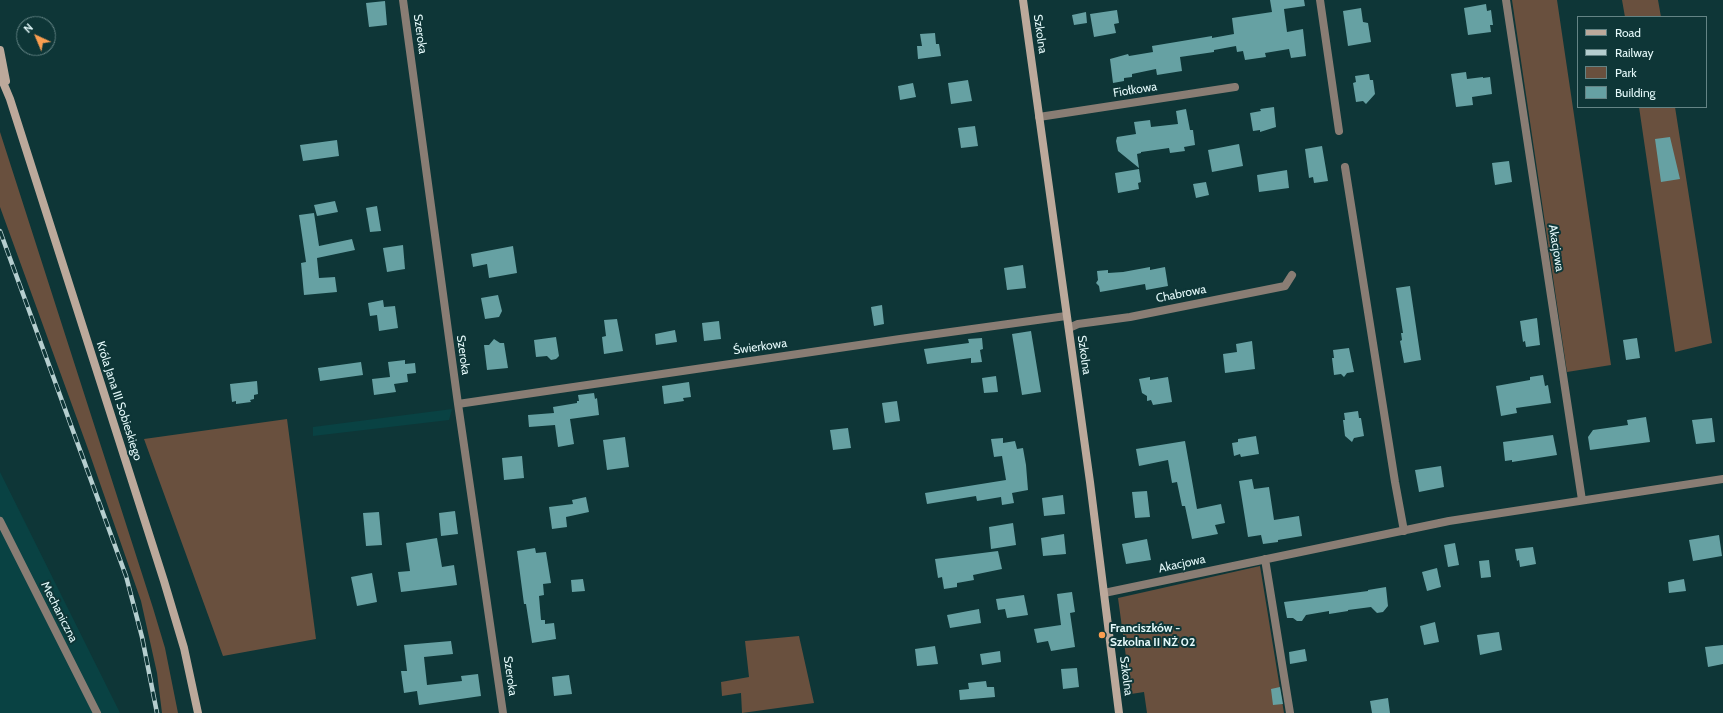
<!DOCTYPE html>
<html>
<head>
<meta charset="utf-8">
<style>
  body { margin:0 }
  #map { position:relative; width:1723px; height:713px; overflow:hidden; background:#0e3637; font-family:Cabin,sans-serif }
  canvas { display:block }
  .legend { position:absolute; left:1577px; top:16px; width:130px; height:92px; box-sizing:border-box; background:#0e3637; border:1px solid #648485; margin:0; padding:5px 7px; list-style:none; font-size:12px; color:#e4f9fa }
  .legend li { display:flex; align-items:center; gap:8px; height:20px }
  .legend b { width:20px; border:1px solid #648485 }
  .north { position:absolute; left:16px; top:16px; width:40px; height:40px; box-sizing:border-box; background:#0e3637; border:1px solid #648485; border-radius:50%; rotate:316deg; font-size:11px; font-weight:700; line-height:16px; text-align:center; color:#e4f9fa }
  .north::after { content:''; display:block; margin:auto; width:14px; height:18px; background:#fb9e50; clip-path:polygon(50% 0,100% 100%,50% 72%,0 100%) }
</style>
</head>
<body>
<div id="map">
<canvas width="1723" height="713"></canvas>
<ul class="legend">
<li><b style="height:5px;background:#bca99b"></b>Road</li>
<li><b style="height:5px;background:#b5cecf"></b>Railway</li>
<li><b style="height:11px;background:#69503e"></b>Park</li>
<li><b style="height:11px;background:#66a1a3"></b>Building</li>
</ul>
<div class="north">N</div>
</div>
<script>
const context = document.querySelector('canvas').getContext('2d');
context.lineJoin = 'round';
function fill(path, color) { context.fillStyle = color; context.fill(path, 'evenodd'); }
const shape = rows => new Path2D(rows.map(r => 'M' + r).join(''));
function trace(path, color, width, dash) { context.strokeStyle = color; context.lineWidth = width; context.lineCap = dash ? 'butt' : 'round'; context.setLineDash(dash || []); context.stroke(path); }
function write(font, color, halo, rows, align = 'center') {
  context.font = font + ' Cabin,sans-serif'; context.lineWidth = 4; context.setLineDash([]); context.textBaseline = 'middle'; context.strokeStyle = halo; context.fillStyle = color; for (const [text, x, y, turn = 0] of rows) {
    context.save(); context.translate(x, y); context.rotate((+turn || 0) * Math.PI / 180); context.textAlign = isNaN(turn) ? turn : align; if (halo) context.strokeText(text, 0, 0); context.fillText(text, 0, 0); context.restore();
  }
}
const built = shape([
  [452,409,449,420,313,436,313,427],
  [0,472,120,713,0,713]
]);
const green = shape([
  [1512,0,1557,0,1611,365,1567,372],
  [1622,0,1658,0,1661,17,1625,17],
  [1639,107,1675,107,1712,343,1675,352],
  [0,132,153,608,165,648,178,713,162,713,157,673,141,601,88,449,0,207],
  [287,419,316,639,223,656,144,439],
  [1260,566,1284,713,1147,713,1144,692,1131,694,1118,598],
  [799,636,814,703,742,713,741,693,722,696,721,682,749,677,745,641]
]);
const building = shape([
  [1270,0,1304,0,1305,6,1284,9,1287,32,1303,29,1306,56,1291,58,1289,49,1265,53,1266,57,1245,60,1243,51,1237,52,1236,46,1214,50,1214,52,1180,57,1182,71,1157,75,1156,69,1132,74,1132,77,1124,78,1124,81,1113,83,1110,59,1128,54,1129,56,1153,52,1152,46,1212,36,1212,38,1234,34,1232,18,1272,12],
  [385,1,387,25,369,27,366,3],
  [1486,4,1487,11,1491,10,1493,25,1490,25,1491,32,1468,35,1464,8],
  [1361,8,1363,22,1368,23,1371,42,1348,46,1343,11],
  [1117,10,1119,23,1114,24,1116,33,1094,37,1090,14],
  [1086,12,1087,23,1074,25,1072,15],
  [935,33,936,44,939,44,941,56,918,59,917,46,922,46,920,34],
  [1466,72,1467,79,1483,77,1483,78,1490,77,1492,94,1472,97,1473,105,1456,107,1451,74],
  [1369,74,1370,80,1373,80,1375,94,1366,104,1363,101,1356,102,1353,83,1356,82,1355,76],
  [968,80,972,101,951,104,948,83],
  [913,83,916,97,900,100,898,86],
  [1274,107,1276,127,1260,132,1260,130,1253,131,1250,113,1261,111,1260,109],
  [1186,109,1190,130,1193,130,1195,145,1184,147,1185,151,1170,153,1169,148,1141,152,1141,153,1137,154,1139,168,1118,151,1116,141,1117,137,1136,134,1134,122,1150,120,1151,127,1178,124,1176,111],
  [975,126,978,146,961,148,958,128],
  [1670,137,1680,179,1661,182,1655,139],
  [337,140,339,156,303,161,300,145],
  [1239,144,1243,166,1212,172,1208,150],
  [1322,146,1328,181,1314,183,1313,177,1309,178,1305,149],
  [1509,161,1512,182,1495,185,1492,163],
  [1139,169,1141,182,1138,183,1139,189,1118,193,1115,173],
  [1287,170,1289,188,1259,192,1257,175],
  [1206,182,1209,195,1196,198,1193,184],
  [335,201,338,212,317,216,314,205],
  [377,206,381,231,370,232,366,208],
  [314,213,319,246,352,239,355,250,317,258,319,278,335,277,337,292,304,295,301,263,306,262,299,215],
  [403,245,405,269,387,272,383,248],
  [513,246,517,273,489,278,487,264,473,267,471,254],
  [1023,265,1026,288,1007,290,1004,268],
  [1150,267,1150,270,1165,267,1168,286,1146,290,1145,284,1100,292,1099,286,1096,283,1098,280,1097,271,1108,270,1108,273,1123,272],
  [1410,286,1421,360,1404,363,1400,341,1402,340,1401,333,1403,333,1396,288],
  [498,295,502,311,499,317,485,319,481,298],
  [383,300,384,307,395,306,398,328,379,331,377,315,370,316,368,303],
  [882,305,884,324,874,326,871,307],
  [1537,318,1540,345,1526,347,1525,341,1523,342,1520,321],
  [617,319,623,351,604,354,602,337,606,336,604,320],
  [719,321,721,339,704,341,702,323],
  [675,330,677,342,656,345,655,334],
  [1031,331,1041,392,1022,395,1012,334],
  [556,337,559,356,556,359,551,360,547,356,536,357,534,340],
  [982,338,983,349,980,350,982,362,971,363,971,358,927,364,924,349,969,343,968,339],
  [1637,338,1640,358,1626,360,1623,340],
  [494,339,500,343,504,343,508,368,487,370,484,345,489,345],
  [1252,341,1255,369,1225,373,1223,354,1237,352,1236,344],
  [1349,348,1354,372,1347,373,1344,377,1341,374,1334,375,1332,358,1334,358,1333,350],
  [405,360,405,364,415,363,416,373,407,374,408,382,394,384,396,392,374,395,372,379,390,377,388,362],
  [361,362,363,375,320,381,318,368],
  [1543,375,1545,386,1548,385,1551,403,1516,408,1517,413,1501,416,1496,386,1530,380,1530,377],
  [996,376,998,392,984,393,982,378],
  [1150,377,1150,380,1168,377,1172,402,1153,405,1151,400,1147,401,1147,396,1142,393,1139,379],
  [257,381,258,394,254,395,254,399,250,400,251,402,236,404,236,401,232,402,230,384],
  [689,382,691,397,683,398,684,401,664,404,662,386],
  [594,393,595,399,597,398,599,415,570,419,574,444,558,447,555,425,529,427,528,415,554,413,553,407,577,403,577,401,579,401,578,395],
  [897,401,900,421,885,423,882,403],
  [1358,411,1359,418,1361,418,1364,436,1354,438,1352,442,1345,436,1343,420,1345,420,1344,413],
  [1646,417,1650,442,1590,450,1588,437,1593,430,1628,425,1627,420],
  [1712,418,1715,442,1696,444,1692,420],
  [848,428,851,448,833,450,830,430],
  [1553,435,1557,455,1512,462,1512,460,1505,461,1503,442],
  [1256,436,1259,454,1241,457,1240,454,1234,456,1232,443,1238,442,1238,439],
  [625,437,629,467,607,470,603,440],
  [1003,438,1003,443,1015,441,1017,449,1023,448,1026,465,1028,490,1012,493,1014,503,1002,505,1001,497,977,501,976,496,927,504,925,493,1006,480,1002,456,994,457,991,439],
  [1185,441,1197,509,1221,504,1225,523,1215,525,1218,534,1192,539,1185,506,1182,506,1177,482,1172,483,1168,460,1139,466,1136,449],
  [522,456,524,478,504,480,502,458],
  [1441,466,1444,487,1419,492,1415,470],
  [1252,479,1254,489,1269,487,1274,520,1299,516,1302,536,1278,540,1278,542,1263,544,1261,535,1248,537,1239,481],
  [1147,491,1150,517,1135,518,1132,492],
  [1063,495,1065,514,1044,516,1042,498],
  [586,497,589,512,566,517,567,527,552,529,549,507,573,504,572,500],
  [455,511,458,534,441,536,439,513],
  [379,512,382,545,366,546,363,513],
  [1013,523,1016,545,991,549,989,527],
  [1064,534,1066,554,1043,556,1041,538],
  [1719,535,1722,556,1693,561,1689,540],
  [437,538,442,567,454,565,457,585,401,592,398,572,410,571,406,543],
  [1147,539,1151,560,1126,564,1122,544],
  [1455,543,1459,565,1448,567,1444,545],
  [1533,547,1536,564,1520,567,1519,560,1517,561,1515,549],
  [535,548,536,553,546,552,551,583,543,584,544,595,539,596,541,620,545,620,545,624,554,623,556,639,532,643,526,604,524,604,517,551],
  [998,551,1002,569,973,575,974,580,957,583,957,587,944,589,942,577,938,578,935,559],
  [1489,560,1491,577,1481,578,1479,561],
  [1437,568,1441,587,1427,591,1422,572],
  [372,573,377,602,357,606,351,577],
  [583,579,585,591,572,592,571,580],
  [1684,579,1686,591,1669,593,1668,582],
  [1386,587,1388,606,1383,612,1377,613,1371,607,1348,610,1348,611,1329,614,1329,611,1306,615,1302,621,1297,621,1293,618,1287,618,1284,602,1368,591,1368,590],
  [1072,592,1075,612,1070,613,1075,647,1051,651,1048,641,1037,643,1034,629,1061,625,1057,594],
  [1024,595,1028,615,1007,618,1005,609,998,610,996,599],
  [979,609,981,623,950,628,947,615],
  [1435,622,1439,642,1424,645,1420,626],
  [1499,632,1502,650,1480,655,1477,635],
  [451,641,453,654,424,657,427,685,462,681,461,676,478,674,481,696,419,705,417,691,404,693,401,671,407,671,404,645],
  [1723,645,1723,664,1708,667,1705,647],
  [935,646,938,664,917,666,915,649],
  [1305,649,1307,661,1290,664,1289,652],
  [1000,651,1001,662,982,665,980,654],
  [1077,668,1079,687,1063,689,1061,669],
  [569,675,572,694,554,696,552,677],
  [986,681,987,687,994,687,995,697,960,700,959,690,969,689,968,683],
  [1280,687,1283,704,1273,705,1271,689],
  [1388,698,1390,713,1372,713,1370,701]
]);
const street = shape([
  [403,0,458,404,503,713],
  [1320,0,1339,131],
  [1506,0,1582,500],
  [1039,117,1235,87],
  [1345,167,1395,482,1404,531],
  [1069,328,1078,324,1130,317,1285,286,1292,275],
  [458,404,900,339,1066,316],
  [0,521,97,713],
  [1265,559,1290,713],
  [1104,593,1449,521,1723,479]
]);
const secondary = shape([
  [1023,0,1090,482,1119,713],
  [0,50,6,81],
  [0,75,10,99,164,581,184,648,198,713]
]);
const rail = shape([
  [0,231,126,576,142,637,157,713]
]);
const markers = [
  [1102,635,4,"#fb9e50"]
];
const streetNames = [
  ["Szeroka",420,34,82],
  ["Szkolna",1040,34,82],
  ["Fiołkowa",1135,90,-9],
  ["Akacjowa",1556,248,81],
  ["Chabrowa",1181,294,-11],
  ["Świerkowa",760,347,-8],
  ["Szeroka",463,355,82],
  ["Szkolna",1084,355,82],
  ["Króla Jana III Sobieskiego",119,401,72],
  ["Akacjowa",1182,564,-12],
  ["Mechaniczna",59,612,63],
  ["Szeroka",510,676,82],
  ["Szkolna",1126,676,83]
];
const poiNames = [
  ["Franciszków -",1110,628],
  ["Szkolna II NŻ 02",1110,642]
];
fill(built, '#094243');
fill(green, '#69503e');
fill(building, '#66a1a3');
trace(street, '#897d74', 8);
trace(secondary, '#bca99b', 8);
trace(rail, '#b5cecf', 4.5);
trace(rail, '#0e3637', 3, [9]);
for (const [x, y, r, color] of markers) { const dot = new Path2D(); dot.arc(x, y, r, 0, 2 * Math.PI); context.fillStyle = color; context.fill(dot); trace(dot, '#0e3637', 1.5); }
write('12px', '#e4f9fa', '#0e3637', streetNames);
write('bold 12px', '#e4f9fa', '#0e3637', poiNames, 'left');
</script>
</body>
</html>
